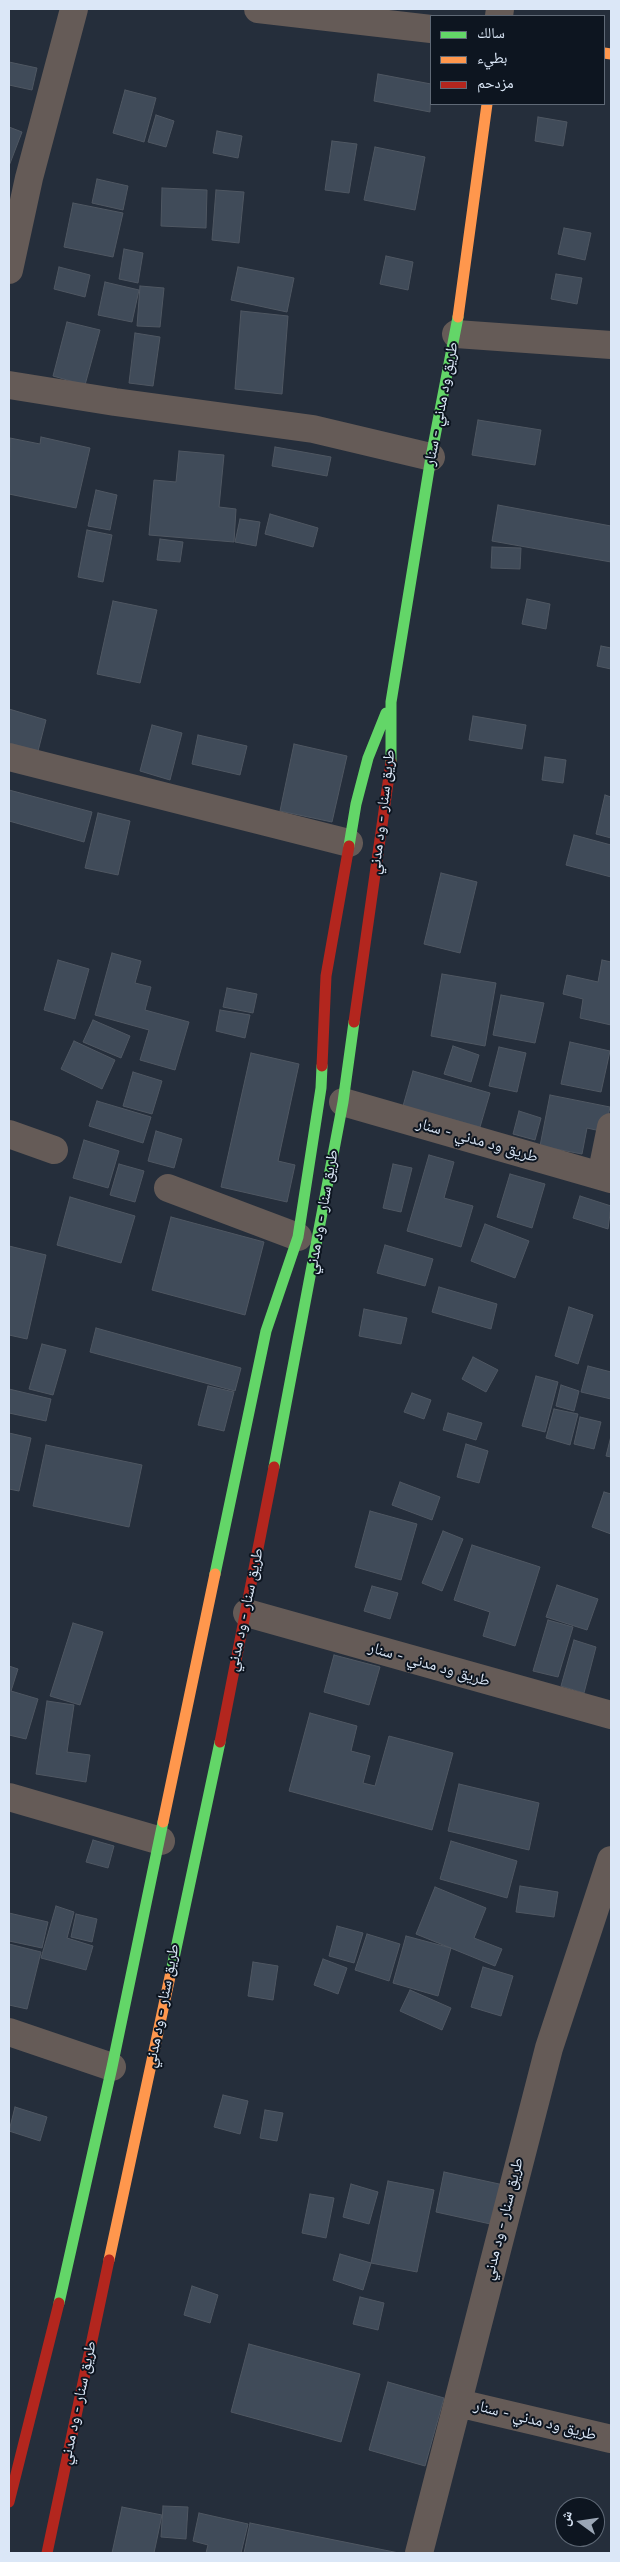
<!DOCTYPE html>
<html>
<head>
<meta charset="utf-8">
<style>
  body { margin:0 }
  #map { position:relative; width:620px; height:2562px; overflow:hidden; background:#252e3b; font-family:"Nunito Sans","Noto Naskh Arabic",sans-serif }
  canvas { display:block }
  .frame { position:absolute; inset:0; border:10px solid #dbe7f7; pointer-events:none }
  .legend { position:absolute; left:430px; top:15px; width:175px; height:90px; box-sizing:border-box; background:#0d1520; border:1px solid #5f6976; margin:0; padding:6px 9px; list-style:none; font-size:15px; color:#dbe7f7 }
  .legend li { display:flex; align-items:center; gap:10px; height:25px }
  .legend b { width:25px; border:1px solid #5f6976 }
  .north { position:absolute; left:555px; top:2497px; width:50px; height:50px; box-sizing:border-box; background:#0d1520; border:1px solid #5f6976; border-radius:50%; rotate:284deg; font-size:14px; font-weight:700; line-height:20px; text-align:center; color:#dbe7f7 }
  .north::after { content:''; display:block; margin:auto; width:18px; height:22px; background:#9ba6b5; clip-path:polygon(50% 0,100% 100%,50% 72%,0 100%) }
</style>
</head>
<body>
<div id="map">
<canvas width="620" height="2562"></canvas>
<div class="frame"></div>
<ul class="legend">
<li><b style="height:6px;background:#63d668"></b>سالك</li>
<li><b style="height:6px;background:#ff974d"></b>بطيء</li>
<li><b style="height:6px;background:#b3261e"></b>مزدحم</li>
</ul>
<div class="north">ش</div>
</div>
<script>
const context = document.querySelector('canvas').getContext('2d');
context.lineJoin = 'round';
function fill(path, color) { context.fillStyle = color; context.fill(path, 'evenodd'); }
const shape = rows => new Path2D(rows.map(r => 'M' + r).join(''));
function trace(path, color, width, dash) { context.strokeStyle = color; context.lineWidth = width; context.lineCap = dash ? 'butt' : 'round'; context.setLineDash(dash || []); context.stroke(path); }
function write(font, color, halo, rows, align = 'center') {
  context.font = font + ' "Nunito Sans","Noto Naskh Arabic",sans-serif'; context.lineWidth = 4; context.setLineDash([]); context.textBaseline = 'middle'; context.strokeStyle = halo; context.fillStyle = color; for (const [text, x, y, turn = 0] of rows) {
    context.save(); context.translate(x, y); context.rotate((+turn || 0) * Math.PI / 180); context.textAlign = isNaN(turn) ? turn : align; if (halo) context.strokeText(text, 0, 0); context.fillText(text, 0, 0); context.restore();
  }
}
const building = shape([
  [9,62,37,68,32,90,9,85,9,62],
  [378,74,431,84,430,112,374,101,378,74],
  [125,90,156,98,144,142,113,133,125,90],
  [156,115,174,121,166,147,148,142,156,115],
  [538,117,567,122,563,146,535,141,538,117],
  [9,127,22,132,9,166,9,127],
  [217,131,242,136,238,158,213,153,217,131],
  [332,141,357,144,349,193,325,190,332,141],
  [375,147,425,157,415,210,364,200,375,147],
  [97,179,128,186,123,210,92,203,97,179],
  [162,188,207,190,206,228,161,226,162,188],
  [216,190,244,192,239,243,212,240,216,190],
  [73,203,123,213,113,257,64,247,73,203],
  [564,228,591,233,585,260,558,254,564,228],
  [124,249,143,253,138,283,119,279,124,249],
  [386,256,413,262,408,290,380,284,386,256],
  [59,267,90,275,85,297,54,289,59,267],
  [238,267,294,278,287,312,231,300,238,267],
  [556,274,582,278,577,304,551,299,556,274],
  [105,282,139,290,132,322,98,315,105,282],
  [140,286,164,288,160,327,137,326,140,286],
  [241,311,288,316,282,394,235,389,241,311],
  [67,322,100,330,85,385,53,376,67,322],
  [135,333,160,337,153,386,129,383,135,333],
  [478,420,541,430,535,465,472,455,478,420],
  [41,437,90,448,76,508,9,494,10,438,40,444,41,437],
  [275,447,331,457,327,476,272,466,275,447],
  [179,451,224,455,219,507,236,509,234,542,149,535,154,480,176,482,179,451],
  [96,490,117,495,110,530,88,526,96,490],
  [498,505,611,526,611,562,492,541,498,505],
  [270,514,318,528,313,547,265,534,270,514],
  [240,519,260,522,256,546,235,542,240,519],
  [87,530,112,535,103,582,78,577,87,530],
  [160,539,183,542,180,562,157,560,160,539],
  [492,547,521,548,520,569,491,568,492,547],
  [527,599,550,604,546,629,522,624,527,599],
  [113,601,157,610,140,683,97,674,113,601],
  [601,646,611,648,611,669,597,666,601,646],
  [9,709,46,720,38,751,9,743,9,709],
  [473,716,526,725,522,749,469,740,473,716],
  [152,725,182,733,170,780,140,771,152,725],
  [198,735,247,746,240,775,192,764,198,735],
  [294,744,347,756,332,822,280,811,294,744],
  [545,757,566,760,563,783,542,780,545,757],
  [9,790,92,812,84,842,9,821,9,790],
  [605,795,611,797,611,838,596,834,605,795],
  [98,813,130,821,118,875,85,868,98,813],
  [574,835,611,845,611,877,566,865,574,835],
  [441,873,477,882,460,953,424,944,441,873],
  [112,953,141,961,135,983,151,987,145,1010,189,1022,175,1070,140,1060,149,1030,95,1015,112,953],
  [58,960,89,969,75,1019,44,1010,58,960],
  [602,960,611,962,611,1025,580,1018,583,999,563,994,567,975,598,982,602,960],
  [442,974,496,983,485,1046,431,1036,442,974],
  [227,988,257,994,253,1013,223,1007,227,988],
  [501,995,544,1003,535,1043,493,1035,501,995],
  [220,1010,250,1015,245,1038,216,1031,220,1010],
  [93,1020,130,1036,121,1058,83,1042,93,1020],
  [74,1041,115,1060,102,1089,61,1069,74,1041],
  [570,1042,610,1051,601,1092,561,1084,570,1042],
  [453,1046,479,1055,471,1082,444,1074,453,1046],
  [499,1047,526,1053,517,1092,489,1086,499,1047],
  [251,1053,299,1064,278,1161,295,1165,287,1202,221,1187,251,1053],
  [413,1071,490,1093,480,1127,403,1106,413,1071],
  [133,1072,162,1081,152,1114,123,1106,133,1072],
  [550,1095,610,1107,605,1132,587,1128,582,1154,540,1146,550,1095],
  [97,1101,151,1117,143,1143,89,1126,97,1101],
  [519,1111,541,1118,535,1140,513,1134,519,1111],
  [156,1131,182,1139,174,1168,148,1161,156,1131],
  [84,1140,119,1151,108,1188,73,1178,84,1140],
  [429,1155,454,1162,444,1198,473,1206,461,1247,407,1231,429,1155],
  [119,1164,144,1171,135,1202,110,1195,119,1164],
  [393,1164,412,1168,401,1212,383,1208,393,1164],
  [510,1174,545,1184,532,1228,497,1217,510,1174],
  [580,1196,611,1206,608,1229,573,1218,580,1196],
  [70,1197,135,1216,121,1263,57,1245,70,1197],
  [171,1217,264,1242,245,1315,152,1290,171,1217],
  [485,1224,529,1241,515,1278,471,1261,485,1224],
  [385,1245,433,1259,425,1286,377,1273,385,1245],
  [9,1246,46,1255,27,1339,9,1335,9,1246],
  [439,1287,497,1304,491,1329,432,1312,439,1287],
  [569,1307,593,1315,578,1364,555,1356,569,1307],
  [364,1309,407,1318,401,1344,359,1336,364,1309],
  [96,1328,241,1368,235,1391,90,1352,96,1328],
  [42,1344,66,1350,53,1395,29,1389,42,1344],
  [473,1357,498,1370,486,1392,462,1379,473,1357],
  [588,1366,611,1372,611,1399,581,1392,588,1366],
  [536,1376,558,1382,545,1432,522,1426,536,1376],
  [561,1385,579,1391,574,1411,556,1406,561,1385],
  [208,1386,234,1392,224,1431,198,1425,208,1386],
  [9,1389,51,1399,46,1421,9,1413,9,1389],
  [412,1393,431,1400,424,1419,404,1412,412,1393],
  [554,1409,578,1414,570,1445,546,1438,554,1409],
  [448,1413,482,1423,476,1440,443,1430,448,1413],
  [580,1417,601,1422,594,1449,574,1444,580,1417],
  [9,1433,31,1438,19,1491,9,1489,9,1433],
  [611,1436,611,1457,606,1456,611,1436],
  [466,1444,488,1451,479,1483,457,1477,466,1444],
  [46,1445,142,1465,129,1527,33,1506,46,1445],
  [400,1482,440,1497,432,1520,392,1505,400,1482],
  [604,1492,611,1494,611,1534,592,1527,604,1492],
  [370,1511,417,1524,401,1580,355,1567,370,1511],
  [443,1531,463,1539,442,1591,422,1583,443,1531],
  [472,1545,540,1567,515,1646,483,1636,490,1612,454,1600,472,1545],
  [557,1585,598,1599,587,1630,546,1617,557,1585],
  [372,1586,398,1593,390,1619,364,1611,372,1586],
  [548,1620,573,1627,558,1677,533,1671,548,1620],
  [73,1623,103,1632,80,1705,50,1696,73,1623],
  [574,1640,596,1647,584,1693,561,1686,574,1640],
  [334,1655,380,1667,369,1705,324,1692,334,1655],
  [9,1666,18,1669,11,1691,38,1699,26,1739,9,1735,9,1666],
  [47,1701,74,1705,67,1752,90,1755,86,1782,36,1774,47,1701],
  [310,1713,357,1726,351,1751,370,1756,363,1783,375,1786,389,1736,453,1753,432,1830,289,1791,310,1713],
  [459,1784,539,1803,529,1850,448,1831,459,1784],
  [93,1840,114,1846,108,1868,86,1862,93,1840],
  [451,1841,517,1861,507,1898,440,1879,451,1841],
  [520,1886,558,1892,554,1917,516,1912,520,1886],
  [435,1887,486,1908,474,1938,502,1949,495,1966,416,1934,435,1887],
  [56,1906,74,1912,67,1938,93,1946,86,1970,41,1958,56,1906],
  [9,1913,48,1922,42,1948,9,1941,9,1913],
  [76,1914,97,1919,92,1942,71,1937,76,1914],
  [337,1926,363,1933,354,1963,329,1956,337,1926],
  [367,1934,400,1944,389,1981,355,1970,367,1934],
  [406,1936,451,1948,438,1996,393,1983,406,1936],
  [9,1944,41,1952,27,2009,9,2005,9,1944],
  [323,1959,347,1968,338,1994,314,1985,323,1959],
  [253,1962,278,1966,273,2000,248,1996,253,1962],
  [483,1967,513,1976,501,2016,471,2007,483,1967],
  [410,1990,451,2008,442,2030,400,2011,410,1990],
  [223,2095,248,2101,240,2134,214,2127,223,2095],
  [15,2107,47,2117,40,2141,9,2131,15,2107],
  [265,2110,283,2113,277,2141,260,2138,265,2110],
  [444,2172,513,2187,504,2227,436,2212,444,2172],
  [388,2181,434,2190,417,2272,371,2263,388,2181],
  [351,2184,378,2192,369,2224,343,2217,351,2184],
  [310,2194,334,2198,326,2238,302,2233,310,2194],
  [340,2254,371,2263,363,2290,333,2280,340,2254],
  [192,2286,218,2295,210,2323,184,2315,192,2286],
  [360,2297,384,2303,378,2330,353,2324,360,2297],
  [249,2344,360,2374,341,2442,231,2412,249,2344],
  [388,2382,444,2398,425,2466,369,2450,388,2382],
  [163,2506,188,2507,186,2539,161,2537,163,2506],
  [122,2507,162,2515,154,2553,112,2553,122,2507],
  [199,2513,248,2524,241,2553,206,2553,208,2545,193,2541,199,2513],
  [250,2523,399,2553,244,2553,250,2523]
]);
const street = shape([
  [258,9,431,29],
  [499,16,500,9],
  [9,270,29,178,74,9],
  [456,334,611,345],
  [9,385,115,402,313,429,431,457],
  [9,757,349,843],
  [343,1102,611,1179],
  [9,1134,54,1150],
  [601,1176,611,1127],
  [168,1188,298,1237],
  [247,1613,611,1715],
  [9,1797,161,1841],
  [9,2032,112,2067],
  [458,2403,611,2439],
  [419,2553,549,2048,611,1860]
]);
const fast = shape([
  [391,762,391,702,431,457,458,317],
  [349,846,356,804,368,758,386,713],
  [274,1467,343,1102,354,1022],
  [215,1574,266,1331,298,1237,321,1088,322,1066],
  [171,1972,220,1742],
  [59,2303,112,2067,163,1822]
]);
const slow = shape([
  [604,53,611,54],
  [458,317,487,104],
  [163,1822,215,1574],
  [109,2260,171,1972]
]);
const jam = shape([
  [354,1022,391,762],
  [322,1066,326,976,349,846],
  [220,1742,274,1467],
  [9,2502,59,2303],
  [47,2553,109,2260]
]);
const streetNames = [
  ["طريق ود مدني - سنار",442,404,-79],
  ["طريق سنار - ود مدني",383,812,-83],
  ["طريق ود مدني - سنار",477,1141,16],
  ["طريق سنار - ود مدني",323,1212,-80],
  ["طريق سنار - ود مدني",246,1610,-78],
  ["طريق ود مدني - سنار",429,1665,16],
  ["طريق سنار - ود مدني",163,2006,-79],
  ["طريق سنار - ود مدني",504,2219,-76],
  ["طريق سنار - ود مدني",79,2403,-78],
  ["طريق ود مدني - سنار",535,2421,14]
];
fill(building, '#404b59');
trace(building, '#4f5762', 1);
trace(street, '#655b57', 28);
trace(fast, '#63d668', 11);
trace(slow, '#ff974d', 11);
trace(jam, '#b3261e', 11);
write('16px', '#dbe7f7', '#0d1520', streetNames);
</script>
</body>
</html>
